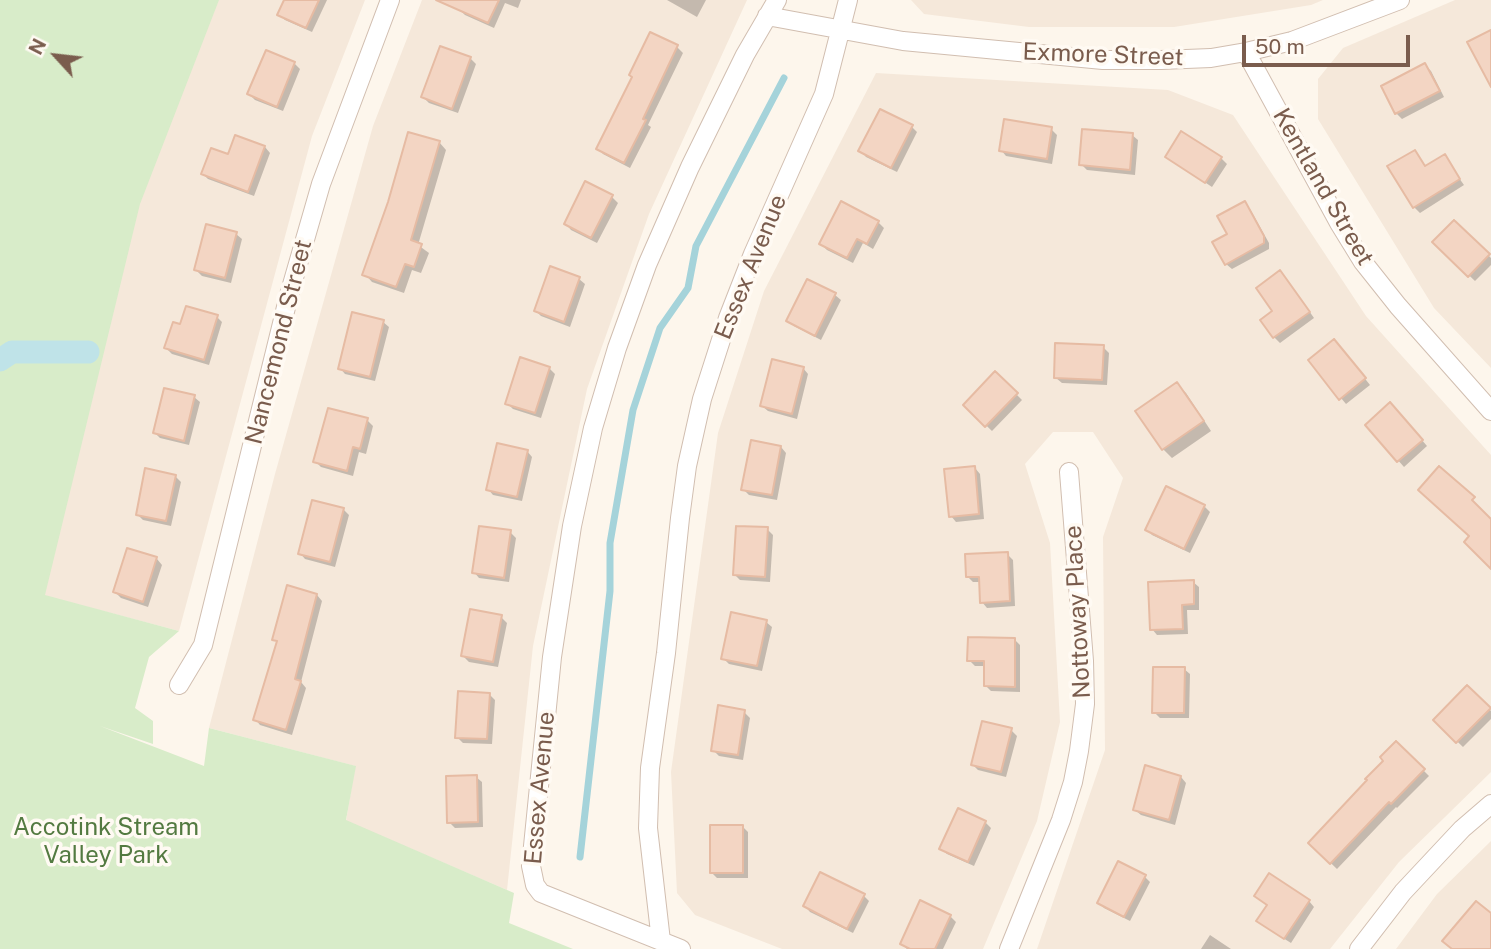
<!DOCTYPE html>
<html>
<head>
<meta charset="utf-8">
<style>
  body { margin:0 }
  #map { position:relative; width:1491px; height:949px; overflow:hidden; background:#fdf6ec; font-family:"Public Sans",sans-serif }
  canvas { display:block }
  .north { position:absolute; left:21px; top:21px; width:70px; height:70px; -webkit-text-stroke:5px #fffaf3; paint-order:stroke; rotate:297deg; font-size:19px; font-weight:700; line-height:28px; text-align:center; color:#7a5c4d }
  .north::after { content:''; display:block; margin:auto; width:24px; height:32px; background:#7a5c4d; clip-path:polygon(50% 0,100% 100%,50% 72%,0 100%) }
  .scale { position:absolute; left:1242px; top:35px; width:168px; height:32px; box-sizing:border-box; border:4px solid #7a5c4d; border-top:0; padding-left:9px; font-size:21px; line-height:24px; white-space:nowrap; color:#7a5c4d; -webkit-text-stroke:5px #fffaf3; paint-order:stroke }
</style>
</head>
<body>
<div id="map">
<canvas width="1491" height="949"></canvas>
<div class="north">N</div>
<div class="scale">50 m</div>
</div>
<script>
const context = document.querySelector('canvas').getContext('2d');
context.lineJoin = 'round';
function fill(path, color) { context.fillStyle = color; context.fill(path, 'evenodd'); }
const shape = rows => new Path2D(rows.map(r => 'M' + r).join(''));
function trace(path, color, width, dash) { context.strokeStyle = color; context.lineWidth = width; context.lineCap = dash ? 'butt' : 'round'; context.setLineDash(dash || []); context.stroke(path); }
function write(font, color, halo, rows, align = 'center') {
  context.font = font + ' "Public Sans",sans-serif'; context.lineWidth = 7; context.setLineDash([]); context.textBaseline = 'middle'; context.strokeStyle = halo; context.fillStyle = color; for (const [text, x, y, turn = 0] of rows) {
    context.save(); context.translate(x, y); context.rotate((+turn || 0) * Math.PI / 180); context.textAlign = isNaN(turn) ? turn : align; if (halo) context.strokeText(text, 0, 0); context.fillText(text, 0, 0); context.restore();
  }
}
const residential = shape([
  [216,0,365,0,312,136,179,631,42,595,137,203],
  [422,0,747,0,649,214,587,389,533,646,507,890,346,821,355,766,209,728,275,474,373,126],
  [911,0,1323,0,1311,5,1174,27,1029,27,924,14],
  [1455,0,1491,0,1491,368,1434,308,1318,119,1318,79,1343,48],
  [876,73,1168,90,1233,115,1366,316,1491,455,1491,772,1399,862,1330,949,1037,949,1105,750,1103,537,1123,478,1093,432,1053,432,1025,464,1050,543,1060,722,1037,821,983,949,782,949,695,915,677,893,671,772,718,433,764,291],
  [1491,841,1491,949,1396,949,1437,894]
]);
const green = shape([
  [0,0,219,0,140,204,45,595,179,631,149,657,135,708,153,721,153,744,100,726,204,766,209,728,356,766,346,820,514,893,509,923,573,949,0,949]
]);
const shadow = shape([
  [286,0,327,0,312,32,285,20,279,14],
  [463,0,521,0,518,8,505,3,494,28,465,15,459,9],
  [667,0,706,0,697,17],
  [677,47,683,53,648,125,651,127,630,168,603,154,598,148],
  [470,58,476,64,458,113,429,103,423,97],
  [294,63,300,69,283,111,255,100,249,94],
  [1425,65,1431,71,1444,97,1402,119,1396,113],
  [912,127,917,132,897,172,866,157,861,151],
  [1051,129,1057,135,1052,164,1006,156,1001,150],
  [1132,135,1138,140,1135,175,1087,170,1081,164],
  [439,142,446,150,418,245,429,253,421,273,412,270,404,293,372,282,365,274],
  [265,147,270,153,254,196,208,179,203,174,229,157],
  [1414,152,1426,168,1444,157,1464,185,1420,213,1414,207],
  [1167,157,1221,158,1227,164,1212,187],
  [586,184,612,197,618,203,597,243,571,230,566,224],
  [1245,203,1250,209,1269,243,1269,249,1232,269,1226,264],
  [878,222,884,228,873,249,863,243,853,263,827,250,821,244],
  [1454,222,1491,258,1491,265,1475,281,1434,242],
  [236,234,242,239,231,283,202,276,196,270],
  [1286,278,1314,318,1280,343,1274,337,1275,311],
  [579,279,585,284,570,327,541,316,536,311],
  [835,295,841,300,821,340,794,326,788,321],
  [217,317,222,322,209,365,172,354,166,348,181,326],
  [383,322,389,327,375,381,345,374,340,368],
  [1103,347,1109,353,1107,385,1062,383,1056,378],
  [1340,347,1370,385,1346,404,1341,398],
  [549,368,555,374,541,418,513,409,507,403],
  [803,368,808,374,797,419,768,411,762,406],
  [995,373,1022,400,992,431,965,405],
  [1177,385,1186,393,1211,431,1172,458,1163,449,1138,412],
  [194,397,200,402,189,445,160,438,155,433],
  [1396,410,1427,446,1404,467,1367,425],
  [367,420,373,426,366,454,359,452,353,476,321,467,315,461],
  [781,447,786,453,777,500,749,495,743,489],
  [527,451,532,457,522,501,493,495,488,489],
  [975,468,980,474,984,519,956,522,951,516],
  [175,476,181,482,171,526,143,520,137,514],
  [1204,506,1210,512,1190,553,1152,535,1147,529],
  [343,509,349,515,335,567,305,559,300,553],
  [767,529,773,535,770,582,740,580,735,575],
  [510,532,516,538,509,582,479,578,474,572],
  [129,550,157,559,162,565,148,607,121,598,115,592],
  [1007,554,1013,560,1015,606,987,608,982,602,981,582,973,582,968,577],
  [1193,582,1199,587,1199,610,1187,610,1188,634,1157,635,1152,629],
  [317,595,322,601,301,682,306,688,292,735,260,725,255,719,278,643,274,639],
  [501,617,507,623,498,667,469,662,463,656],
  [766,622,772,627,762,671,729,664,723,658],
  [1015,640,1020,645,1020,692,991,691,986,686,986,666,975,666,969,660],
  [1184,669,1190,674,1189,718,1160,718,1154,712],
  [1467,687,1491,711,1491,719,1463,747,1435,720],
  [489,694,495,700,492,744,463,743,457,737],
  [744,712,750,718,743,760,719,756,713,750],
  [1011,730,1017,736,1006,777,978,770,973,765],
  [1396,743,1429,776,1397,808,1396,807,1337,869,1310,843,1386,761],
  [476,777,482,782,483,827,455,828,449,822],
  [1181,777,1186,783,1175,825,1141,815,1135,810],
  [985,822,991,828,974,866,947,854,941,849],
  [743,827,748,832,748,878,717,878,711,872],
  [1145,877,1150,882,1130,921,1104,908,1099,902],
  [864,896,869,901,853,933,810,912,805,906],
  [1256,896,1309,901,1314,907,1291,943,1264,926,1268,906],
  [950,916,956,922,943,949,907,949,902,944],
  [1210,935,1231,949,1201,949]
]);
const stream = shape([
  [580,857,610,591,610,543,633,410,660,328,688,288,696,246,784,78]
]);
const canal = shape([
  [0,360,12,352,88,352]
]);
const building = shape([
  [284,0,319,0,306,28,277,15,284,0],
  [436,0,499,0,488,23,436,0],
  [1491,30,1491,87,1467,42,1491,30],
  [650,32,678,45,643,119,646,120,624,163,596,149,632,77,629,75,650,32],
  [440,46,471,57,452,109,421,97,440,46],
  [266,50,295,62,277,107,247,94,266,50],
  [1425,63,1440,91,1395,114,1381,86,1425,63],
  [880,109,913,125,891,168,858,151,880,109],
  [1004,119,1052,127,1047,159,999,151,1004,119],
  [1082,129,1133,133,1130,170,1079,165,1082,129],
  [1181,131,1222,157,1205,183,1165,157,1181,131],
  [408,132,440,141,411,240,422,244,414,267,405,264,396,287,362,275,388,202,408,132],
  [235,135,265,146,248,192,201,174,211,148,228,154,235,135],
  [1415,150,1425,166,1445,154,1460,179,1413,208,1387,166,1415,150],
  [585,181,613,195,591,238,564,224,585,181],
  [841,201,879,221,867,244,857,239,847,258,819,244,841,201],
  [1245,201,1264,236,1264,243,1225,265,1212,242,1227,234,1217,216,1245,201],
  [1454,220,1490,254,1468,277,1432,242,1454,220],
  [206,224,237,232,225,278,194,270,206,224],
  [550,266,580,277,564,322,534,311,550,266],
  [1280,270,1310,312,1273,338,1260,320,1272,311,1256,288,1280,270],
  [807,279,836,293,815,336,786,321,807,279],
  [186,306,218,315,204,360,164,348,173,322,180,324,186,306],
  [352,312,384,320,370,377,338,369,352,312],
  [1334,339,1366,378,1339,400,1308,360,1334,339],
  [1055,343,1104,345,1102,380,1054,378,1055,343],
  [520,357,550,367,535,413,505,404,520,357],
  [772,359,804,367,792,414,760,406,772,359],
  [995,371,1018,393,985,427,963,405,995,371],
  [1177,382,1204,421,1162,450,1135,411,1177,382],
  [164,388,195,395,184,441,153,433,164,388],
  [1390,402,1423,440,1397,462,1365,425,1390,402],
  [328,408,368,418,360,449,353,447,347,471,313,462,328,408],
  [751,440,781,446,772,495,741,490,751,440],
  [497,443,528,450,517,497,486,490,497,443],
  [975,466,979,514,949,517,944,469,975,466],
  [1439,466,1475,497,1472,500,1491,519,1491,569,1464,542,1469,536,1418,490,1439,466],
  [145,468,176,475,166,521,136,515,145,468],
  [1166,486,1205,505,1184,549,1145,530,1166,486],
  [312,500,344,508,330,562,298,554,312,500],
  [479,526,511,530,504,578,472,573,479,526],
  [736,526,768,527,765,577,733,575,736,526],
  [127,548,157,557,143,602,113,592,127,548],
  [1008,552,1010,601,980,603,979,577,966,577,965,554,1008,552],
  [1194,580,1194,604,1182,605,1183,629,1150,630,1148,582,1194,580],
  [287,585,317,594,295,679,301,681,286,730,253,720,277,641,272,640,287,585],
  [470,609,502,615,493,662,461,656,470,609],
  [731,612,767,620,757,666,721,659,731,612],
  [968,637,1015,638,1015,687,984,686,984,661,967,661,968,637],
  [1153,667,1185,667,1184,713,1152,713,1153,667],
  [1467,685,1491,708,1456,743,1433,720,1467,685],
  [458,691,490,693,487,739,455,738,458,691],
  [718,705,745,710,738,755,711,751,718,705],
  [982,721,1012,728,1001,772,971,765,982,721],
  [1396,741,1425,769,1391,804,1389,802,1330,864,1308,843,1367,780,1365,779,1383,761,1380,757,1396,741],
  [1145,765,1181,776,1169,820,1133,810,1145,765],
  [477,775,478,822,447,823,446,776,477,775],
  [958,808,986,821,968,862,939,849,958,808],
  [710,825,743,825,743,873,710,873,710,825],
  [1118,861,1146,875,1124,917,1097,903,1118,861],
  [820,872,865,894,847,929,803,906,820,872],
  [1269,873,1310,900,1284,939,1256,921,1267,905,1254,896,1269,873],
  [920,900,951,915,935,949,910,949,900,944,920,900],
  [1476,901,1491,913,1491,949,1452,949,1442,941,1476,901]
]);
const street = shape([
  [767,16,903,41,1103,60,1161,60,1211,58,1246,52,1292,41,1400,0],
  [1246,52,1339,223,1363,262,1398,306,1491,411],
  [179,685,203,645,289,295,321,184,390,0],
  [661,941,648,828,650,768,666,653,680,518,687,466,702,399,728,318,753,254,824,94,848,0],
  [681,949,541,893,535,885,531,866,552,657,572,526,593,428,617,348,647,265,690,167,745,55,777,0],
  [1009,949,1061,820,1073,782,1079,751,1085,704,1084,661,1069,472],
  [1359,949,1403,892,1462,829,1491,804]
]);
const streetNames = [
  ["Exmore Street",1103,55,2],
  ["Kentland Street",1323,187,60],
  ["Essex Avenue",751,267,-68],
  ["Nancemond Street",279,342,-76],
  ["Nottoway Place",1078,612,-93],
  ["Essex Avenue",540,788,-85]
];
const parkNames = [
  ["Accotink Stream",106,828],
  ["Valley Park",106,856]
];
fill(residential, '#f5e8da');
fill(green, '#d8ecc9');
fill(shadow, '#0003');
trace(stream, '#a5d3da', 7);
trace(canal, '#bfe3e8', 23);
fill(building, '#f3d5c3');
trace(building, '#e6bba3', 2);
trace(street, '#d1beb0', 20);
trace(street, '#fff', 18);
write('24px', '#7a5c4d', '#fffaf3', streetNames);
write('24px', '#537a41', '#fffaf3', parkNames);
</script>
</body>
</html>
